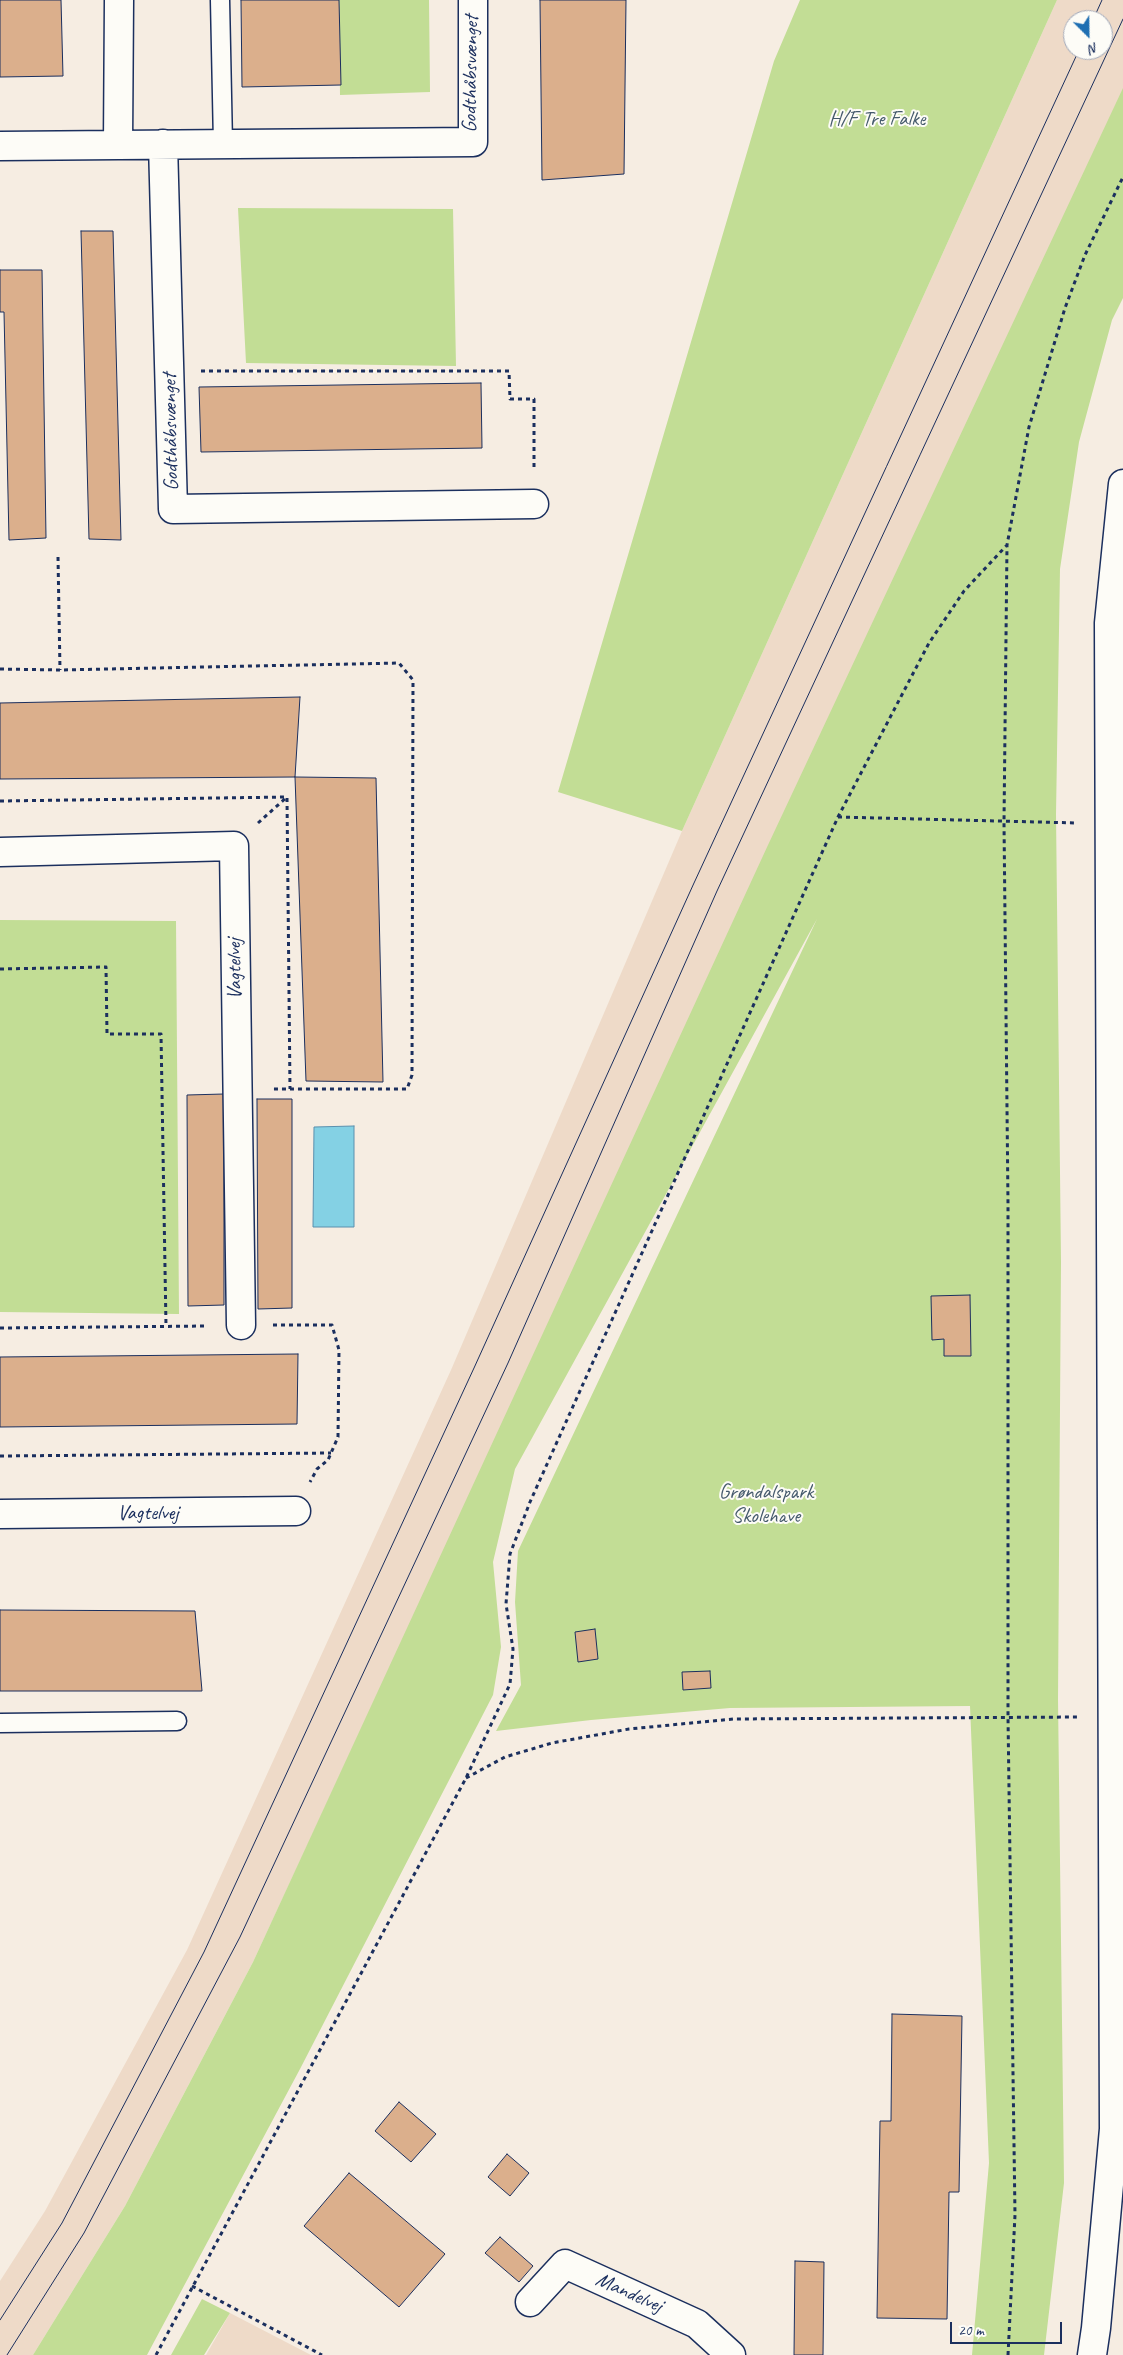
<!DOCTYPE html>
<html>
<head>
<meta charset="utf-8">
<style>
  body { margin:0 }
  #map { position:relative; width:1123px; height:2355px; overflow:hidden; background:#f6ede2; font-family:Caveat,sans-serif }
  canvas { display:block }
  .north { position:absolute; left:1063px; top:10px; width:50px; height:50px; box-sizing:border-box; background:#fdfcf7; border:1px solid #a3aaba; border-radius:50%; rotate:157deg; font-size:14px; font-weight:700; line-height:20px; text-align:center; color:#1b2f5e }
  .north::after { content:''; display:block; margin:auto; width:18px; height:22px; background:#1f6fb2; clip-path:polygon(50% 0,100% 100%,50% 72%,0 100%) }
  .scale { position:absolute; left:950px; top:2322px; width:112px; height:22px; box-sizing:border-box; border:2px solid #1b2f5e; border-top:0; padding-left:6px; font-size:15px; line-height:18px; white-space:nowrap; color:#1b2f5e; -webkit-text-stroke:4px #fdfcf7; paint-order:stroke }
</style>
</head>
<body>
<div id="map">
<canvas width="1123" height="2355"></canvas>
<div class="north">N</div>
<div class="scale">20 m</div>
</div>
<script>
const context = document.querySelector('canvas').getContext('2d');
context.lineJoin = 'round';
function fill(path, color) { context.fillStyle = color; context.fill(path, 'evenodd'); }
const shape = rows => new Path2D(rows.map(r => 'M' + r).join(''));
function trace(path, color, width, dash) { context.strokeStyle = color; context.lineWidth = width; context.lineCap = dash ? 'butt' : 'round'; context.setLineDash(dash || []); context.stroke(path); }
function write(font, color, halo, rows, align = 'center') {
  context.font = font + ' Caveat,sans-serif'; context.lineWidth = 4; context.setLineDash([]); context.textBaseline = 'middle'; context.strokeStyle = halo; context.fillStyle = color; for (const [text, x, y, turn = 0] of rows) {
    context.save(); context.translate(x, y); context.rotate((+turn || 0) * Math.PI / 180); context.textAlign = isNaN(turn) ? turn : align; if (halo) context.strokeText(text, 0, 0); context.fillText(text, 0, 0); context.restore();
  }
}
const built = shape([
  [1057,0,1123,0,1123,90,253,1962,125,2206,33,2355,0,2355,0,2281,45,2211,187,1950,451,1370,682,831],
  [1073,20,1103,20,1103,50,1073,50],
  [230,2313,311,2355,206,2355]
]);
const green = shape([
  [339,0,429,0,430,92,340,95],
  [800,0,1057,0,682,831,558,792,774,61],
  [1123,88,1123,298,1112,320,1079,442,1060,569,1056,814,1061,1262,1058,1699,1064,2183,1044,2355,972,2355,989,2163,970,1706,730,1708,591,1720,496,1731,521,1685,515,1602,518,1551,817,919,515,1469,493,1562,501,1647,493,1695,300,2069,147,2355,33,2355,125,2206,253,1962,768,845],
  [238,208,453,209,456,366,246,363],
  [0,920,176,921,179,1314,0,1312],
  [202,2299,230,2313,204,2355,171,2355]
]);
const water = shape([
  [354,1126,354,1227,313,1227,314,1127,354,1126]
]);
const building = shape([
  [0,0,61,0,63,76,0,77,0,0],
  [241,0,339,0,341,85,242,87,241,0],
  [540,0,626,0,624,174,542,180,540,0],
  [81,231,113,231,121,540,89,539,81,231],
  [0,270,42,270,46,538,9,540,4,312,0,312,0,270],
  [481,383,482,448,201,452,199,387,481,383],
  [300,697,295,777,0,779,0,703,300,697],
  [295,777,376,778,383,1082,306,1081,295,777],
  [224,1094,224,1305,188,1306,187,1095,224,1094],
  [257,1099,292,1099,292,1308,258,1309,257,1099],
  [970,1295,971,1356,944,1356,944,1339,932,1340,931,1296,970,1295],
  [298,1354,297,1424,0,1427,0,1357,298,1354],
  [0,1610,195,1611,202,1691,0,1691,0,1610],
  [595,1629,598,1659,578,1662,575,1632,595,1629],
  [710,1671,711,1688,683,1690,682,1672,710,1671],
  [892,2014,962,2016,959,2192,949,2192,947,2319,877,2318,880,2121,891,2121,892,2014],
  [399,2102,436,2134,411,2162,375,2131,399,2102],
  [507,2154,529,2173,510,2196,488,2177,507,2154],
  [349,2173,445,2254,399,2307,304,2226,349,2173],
  [500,2237,533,2266,519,2282,485,2253,500,2237],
  [795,2261,824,2262,823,2355,794,2355,795,2261]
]);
const path = shape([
  [201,371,509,371,510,399,534,399,534,471],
  [58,557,60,670],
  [0,669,60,670,399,663,413,680,412,1075,407,1089,270,1089],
  [0,801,287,797,290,1089],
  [838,817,1077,823],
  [258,823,287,797],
  [0,969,106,967,107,1034,161,1034,166,1326],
  [273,1325,332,1325,339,1350,338,1437,328,1460,317,1469,310,1482],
  [0,1328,207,1326],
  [0,1456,331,1453],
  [466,1778,505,1757,552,1743,629,1729,733,1719,1080,1717],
  [192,2286,322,2355],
  [156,2355,466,1778,510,1684,513,1649,506,1604,510,1554,530,1502,838,817,929,643,964,591,1007,545],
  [1008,2355,1015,2215,1008,1717,1008,1203,1004,822,1007,545,1029,427,1065,308,1085,255,1123,177]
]);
const lane = shape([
  [220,0,223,144],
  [0,1723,177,1721]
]);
const street = shape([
  [118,144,119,0],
  [163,144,173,509,534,504],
  [0,146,473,142,473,0],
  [0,852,234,846,241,1325],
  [0,1514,296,1511],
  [530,2302,565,2264,697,2324,731,2355],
  [1092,2355,1096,2328,1114,2129,1109,623,1123,484]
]);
const tram = shape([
  [1093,20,1102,0],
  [0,2320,62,2223,204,1952,474,1368,694,883,1079,50],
  [7,2355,84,2233,240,1937,508,1363,717,891,1123,19]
]);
const streetNames = [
  ["Godthåbsvænget",471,74,-89],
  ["Godthåbsvænget",171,432,-91],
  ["Vagtelvej",235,969,-91],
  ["Vagtelvej",148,1513],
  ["Mandelvej",629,2293,24]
];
const parkNames = [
  ["H/F Tre Falke",877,119],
  ["Grøndalspark",766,1492],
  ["Skolehave",766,1516]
];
fill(built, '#eedac8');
fill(green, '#c2dd95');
fill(water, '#84d1e4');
trace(water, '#5a90ae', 1);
fill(building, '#dbaf8c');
trace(building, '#1b2f5e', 1);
trace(lane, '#1b2f5e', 21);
trace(street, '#1b2f5e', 31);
trace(path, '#1b2f5e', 3, [4, 4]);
trace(lane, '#fdfcf7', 18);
trace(street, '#fdfcf7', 28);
trace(tram, '#1b2f5e', 1);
write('21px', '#1b2f5e', '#fdfcf7', streetNames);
write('21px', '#455a6c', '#fdfcf7', parkNames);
</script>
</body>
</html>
